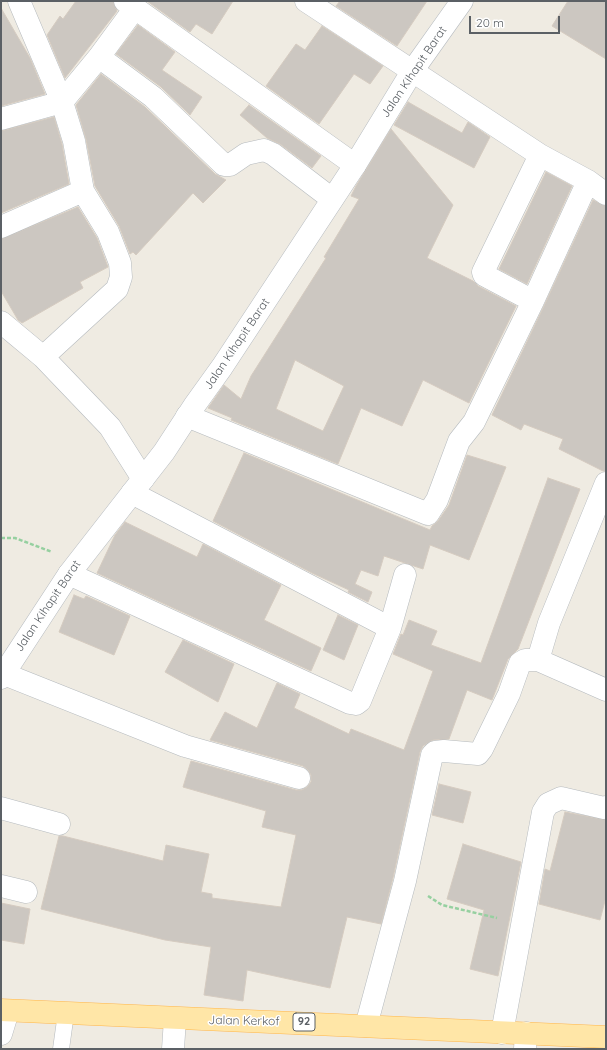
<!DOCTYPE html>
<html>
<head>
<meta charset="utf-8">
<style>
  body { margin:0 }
  #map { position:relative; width:607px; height:1050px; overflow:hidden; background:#efebe2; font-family:Quicksand,sans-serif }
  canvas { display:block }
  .frame { position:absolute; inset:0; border:2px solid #5b6065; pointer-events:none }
  .scale { position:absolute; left:469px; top:16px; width:91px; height:18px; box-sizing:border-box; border:2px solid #5b6065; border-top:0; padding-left:5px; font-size:12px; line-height:14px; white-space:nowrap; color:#5b6065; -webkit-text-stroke:3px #fff; paint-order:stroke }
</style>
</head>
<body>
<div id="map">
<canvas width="607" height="1050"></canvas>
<div class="frame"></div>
<div class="scale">20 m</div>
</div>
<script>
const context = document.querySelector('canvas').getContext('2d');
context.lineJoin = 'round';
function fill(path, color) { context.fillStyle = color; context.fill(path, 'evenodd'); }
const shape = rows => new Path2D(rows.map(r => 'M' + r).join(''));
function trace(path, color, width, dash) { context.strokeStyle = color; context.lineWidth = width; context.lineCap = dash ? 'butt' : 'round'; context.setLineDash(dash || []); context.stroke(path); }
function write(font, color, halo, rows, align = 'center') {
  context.font = font + ' Quicksand,sans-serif'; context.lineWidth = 3; context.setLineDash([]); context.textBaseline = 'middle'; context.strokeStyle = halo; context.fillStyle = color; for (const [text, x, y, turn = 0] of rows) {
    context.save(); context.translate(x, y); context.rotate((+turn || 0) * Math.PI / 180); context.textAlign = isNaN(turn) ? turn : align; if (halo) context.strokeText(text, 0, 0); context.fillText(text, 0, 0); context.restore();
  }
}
const building = shape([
  [76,1,113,1,117,11,65,78,47,35,60,16,63,19,76,1],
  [147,1,233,1,212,34,196,24,190,32,147,1],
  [340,1,427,1,397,46,336,6,340,1],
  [568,1,606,1,606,59,552,26,568,1],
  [1,8,30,58,45,94,1,106,1,8],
  [138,25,175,52,162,70,202,97,190,115,161,87,116,54,138,25],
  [322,26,383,66,370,84,354,74,319,124,266,86,296,44,305,50,322,26],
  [101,74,145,107,215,174,226,180,203,203,193,193,136,255,133,252,130,254,119,226,95,186,86,139,76,105,101,74],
  [408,102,462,133,468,122,490,137,474,168,394,125,408,102],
  [249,105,321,156,312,168,280,144,267,138,240,115,249,105],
  [54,117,62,144,69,184,1,213,1,131,54,117],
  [391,129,453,205,427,258,473,281,478,286,516,306,469,403,423,380,402,426,361,408,338,464,231,420,232,418,208,408,224,385,241,399,251,376,326,258,324,257,359,199,351,196,356,186,391,129],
  [295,360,344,386,323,431,276,409,295,360],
  [546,172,572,186,527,284,499,269,546,172],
  [593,200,606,206,606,471,603,471,559,449,563,439,524,424,521,430,492,415,544,306,593,200],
  [78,207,97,238,108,267,80,282,83,288,22,323,18,320,1,291,1,239,78,207],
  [244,453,430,530,432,526,438,521,449,505,467,455,506,467,469,560,430,545,423,569,384,556,378,576,361,570,355,584,372,592,368,602,348,592,349,590,312,573,213,521,244,453],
  [548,478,580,489,518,649,508,659,492,700,467,690,449,739,433,740,423,746,420,752,393,878,381,924,347,917,330,988,247,970,243,1001,204,995,211,947,165,940,41,909,59,836,63,836,163,861,166,845,209,854,201,892,212,894,212,898,281,907,296,835,262,827,266,811,183,787,191,761,296,790,302,790,307,787,311,782,311,775,308,770,303,766,210,740,225,712,257,728,277,683,300,694,294,708,349,734,351,729,404,750,433,671,393,654,401,634,403,635,409,620,437,631,431,645,481,663,548,478],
  [125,522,197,557,203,544,281,585,264,620,321,648,311,671,97,573,115,535,125,522],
  [74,595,84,599,86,596,130,616,114,655,59,632,74,595],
  [338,615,358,625,344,660,323,650,338,615],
  [183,640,234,664,218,702,165,672,183,640],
  [439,784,471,792,463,823,432,815,439,784],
  [565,812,606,820,606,897,600,920,539,904,545,869,550,871,565,812],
  [463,844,521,862,498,976,470,969,484,910,447,899,463,844],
  [1,903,30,909,24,944,1,940,1,903]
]);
const path = shape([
  [1,538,15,538,52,552],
  [428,896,442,905,497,918]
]);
const lane = shape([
  [61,1049,66,1013]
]);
const street = shape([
  [19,1,62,102,74,141,83,191,108,232,120,263,121,277,117,289,43,357],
  [125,1,355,165],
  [306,1,540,155,588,181,606,194],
  [99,57,153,97,224,165,230,165,246,154,264,150,273,154,332,199],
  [1,119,62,102,99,57,135,8],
  [1,227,83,191],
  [533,301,484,275,483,272,540,155],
  [1,322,43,357,110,427,143,479],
  [187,416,428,514,437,500,459,441,474,422,533,301,588,181],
  [132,493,390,628],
  [69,574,350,703,356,704,360,701,390,628,405,575],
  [538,660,549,623,606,483],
  [4,674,185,746,299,778],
  [1,808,59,824],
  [1,886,26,892],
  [366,1026,405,881,432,755,435,752,444,751,478,754,482,749,509,694,520,663,525,660,538,660,606,690],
  [502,1033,543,812,548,804,561,798,604,808,606,807],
  [1,1034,8,1011],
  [173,1049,175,1019],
  [525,1049,526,1033]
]);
const secondary = shape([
  [1,678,69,574,164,452,194,406,222,367,355,165,413,70,462,1]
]);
const primary = shape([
  [1,1010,606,1037]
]);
const shields = [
  [304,1022,22]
];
const shieldNames = [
  ["92",304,1022]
];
const streetNames = [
  ["Jalan Kihapit Barat",414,72,-56],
  ["Jalan Kihapit Barat",237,344,-56],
  ["Jalan Kihapit Barat",48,606,-56],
  ["Jalan Kerkof",244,1021,1]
];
fill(building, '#ccc7c1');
trace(building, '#d5cbc0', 1);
trace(lane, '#b5babe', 17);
trace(street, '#b5babe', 23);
trace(secondary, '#b6bbc0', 23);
trace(primary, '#ffb64b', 23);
trace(path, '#96d0a0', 2.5, [4, 2]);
trace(lane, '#fff', 16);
trace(street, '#fff', 22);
trace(secondary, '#fff', 22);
trace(primary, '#ffe6a7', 22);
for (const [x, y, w] of shields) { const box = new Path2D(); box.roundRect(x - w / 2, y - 9, w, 18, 3); context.fillStyle = '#fff'; context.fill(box); trace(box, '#5b6065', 1); }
write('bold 11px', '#5b6065', null, shieldNames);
write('12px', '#5b6065', '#fff', streetNames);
</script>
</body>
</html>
